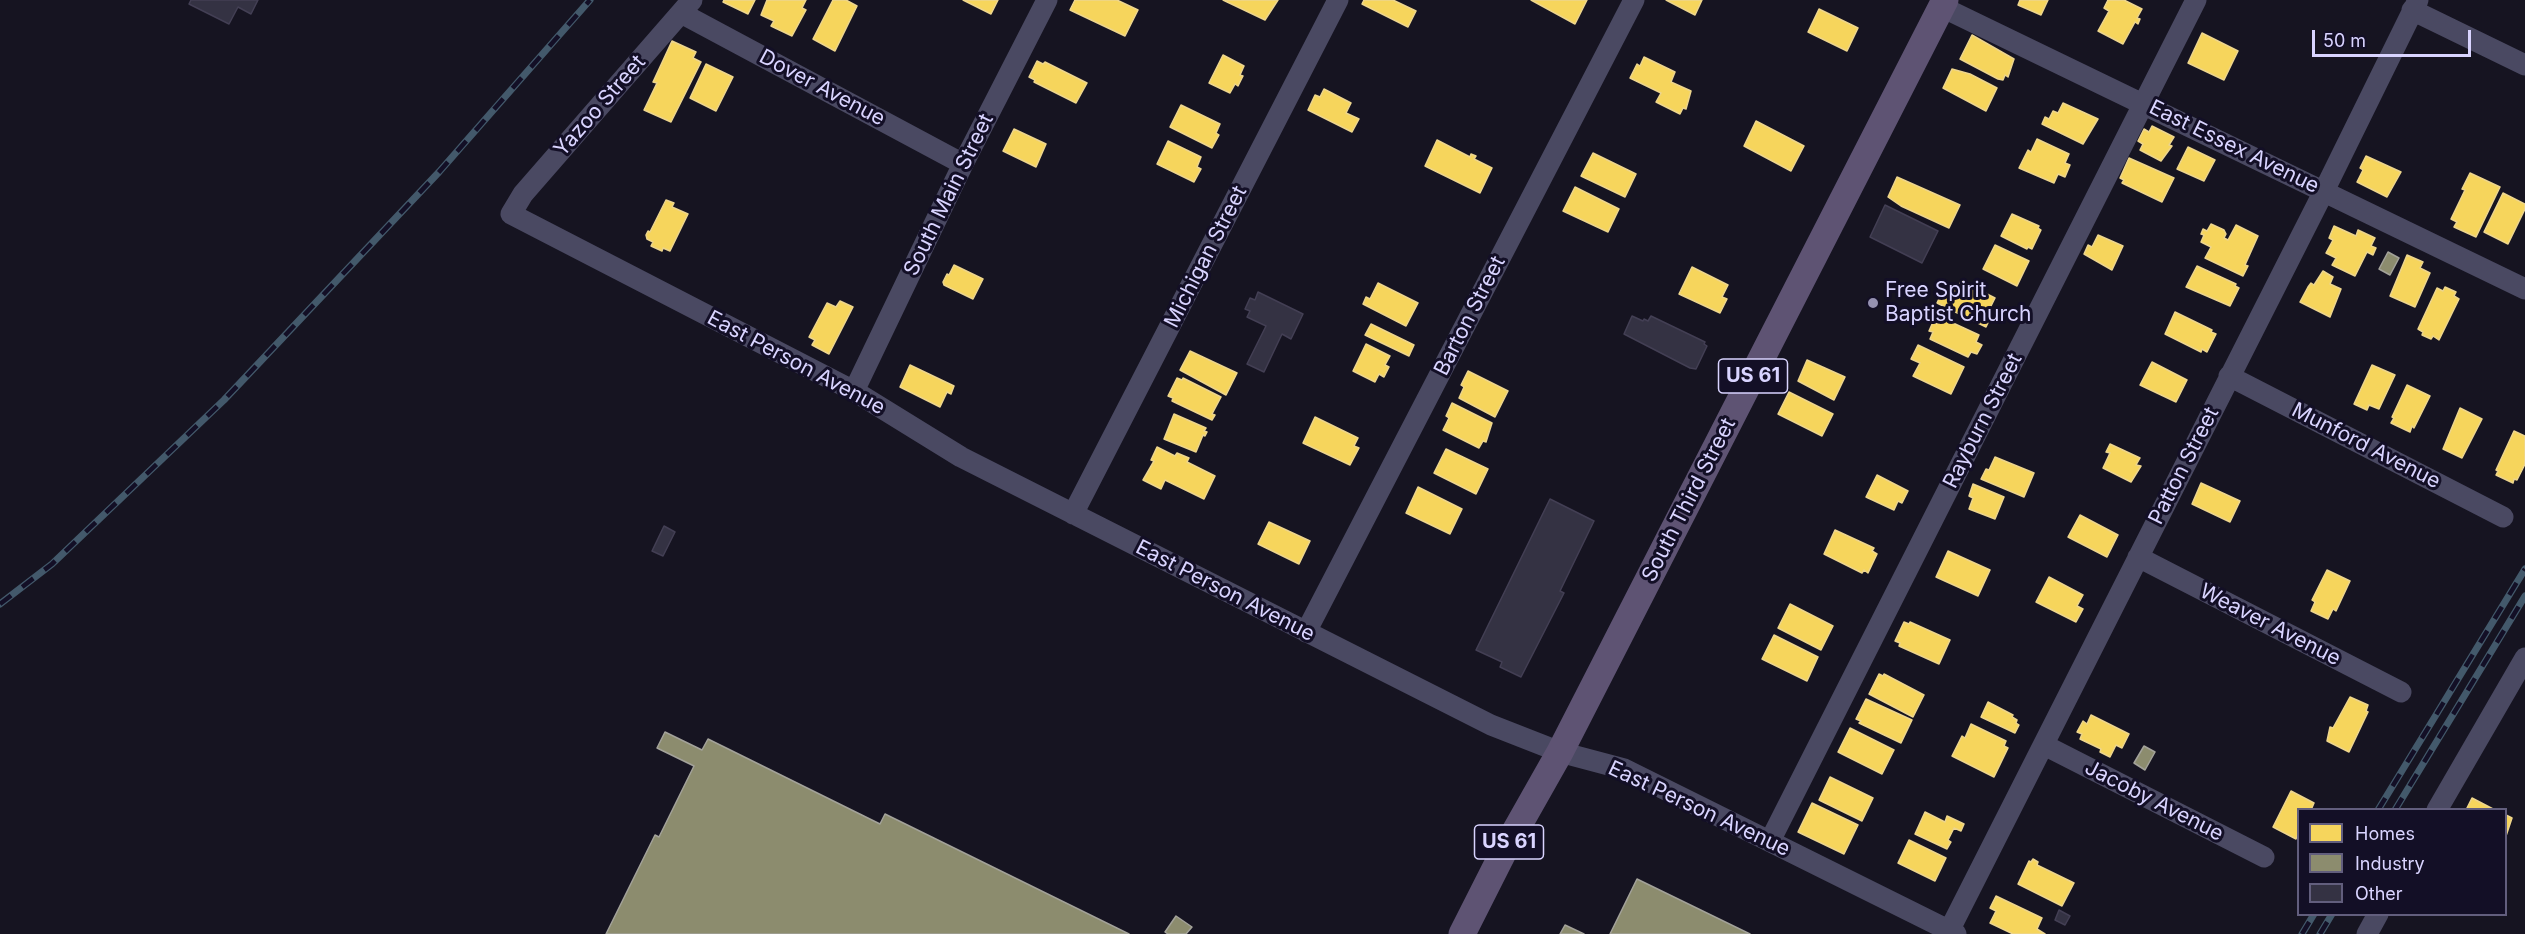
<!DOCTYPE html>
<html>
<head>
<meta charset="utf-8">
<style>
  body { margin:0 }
  #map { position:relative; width:2525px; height:934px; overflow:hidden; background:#161421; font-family:Inter,sans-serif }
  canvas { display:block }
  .legend { position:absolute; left:2297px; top:808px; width:210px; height:108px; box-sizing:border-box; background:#130f26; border:2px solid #625e7d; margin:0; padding:8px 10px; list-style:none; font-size:18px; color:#d9d4ff }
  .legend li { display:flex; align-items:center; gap:12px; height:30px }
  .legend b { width:30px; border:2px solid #625e7d }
  .scale { position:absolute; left:2312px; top:30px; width:159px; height:27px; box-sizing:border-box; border:3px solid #d9d4ff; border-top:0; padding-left:8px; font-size:18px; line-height:21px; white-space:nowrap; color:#d9d4ff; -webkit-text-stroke:4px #130f26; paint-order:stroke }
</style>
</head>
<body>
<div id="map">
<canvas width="2525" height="934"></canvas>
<ul class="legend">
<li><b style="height:16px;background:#f6d55c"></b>Homes</li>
<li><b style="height:16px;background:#8c8c6e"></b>Industry</li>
<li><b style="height:16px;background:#343243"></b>Other</li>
</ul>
<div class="scale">50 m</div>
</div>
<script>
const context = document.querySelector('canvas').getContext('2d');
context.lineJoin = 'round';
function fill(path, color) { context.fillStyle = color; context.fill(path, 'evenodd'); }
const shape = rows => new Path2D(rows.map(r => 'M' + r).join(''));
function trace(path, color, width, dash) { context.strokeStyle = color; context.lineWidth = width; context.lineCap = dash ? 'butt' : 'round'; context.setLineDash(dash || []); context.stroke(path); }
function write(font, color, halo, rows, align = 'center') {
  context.font = font + ' Inter,sans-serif'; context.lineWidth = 6; context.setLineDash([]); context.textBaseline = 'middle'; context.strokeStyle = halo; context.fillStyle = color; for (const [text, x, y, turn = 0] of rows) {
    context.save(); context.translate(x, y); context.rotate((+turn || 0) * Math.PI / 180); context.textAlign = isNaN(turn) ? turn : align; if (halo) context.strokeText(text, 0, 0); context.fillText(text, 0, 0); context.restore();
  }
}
const homes = shape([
  [724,0,755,0,748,14,723,2,724,0],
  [767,0,806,0,802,8,806,10,792,36,771,26,774,21,761,15,767,0],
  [833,0,846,0,857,6,835,51,813,39,833,0],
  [963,0,998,0,991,14,963,0],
  [1075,0,1117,0,1138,10,1125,36,1070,10,1075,0],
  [1223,0,1278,0,1265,20,1223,0],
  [1364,0,1393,0,1416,11,1408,27,1362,4,1364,0],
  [1531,0,1587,0,1575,24,1531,0],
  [1666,0,1702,0,1695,15,1666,0],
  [2020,0,2048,0,2041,15,2018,5,2020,0],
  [2108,0,2124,0,2142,9,2137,18,2140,19,2138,24,2135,22,2123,44,2098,31,2109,11,2104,8,2108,0],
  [1819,9,1858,28,1847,51,1808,32,1819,9],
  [2202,33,2238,51,2224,80,2188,63,2202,33],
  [1972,35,2014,59,2008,77,2005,75,2003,80,1998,79,1960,59,1972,35],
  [672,41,696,52,693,58,701,62,671,122,644,110,657,83,653,82,672,41],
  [1223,55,1244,66,1240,75,1243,76,1238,86,1235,84,1230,93,1209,83,1223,55],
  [1644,57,1675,72,1671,82,1691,91,1686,109,1683,108,1680,114,1656,102,1661,93,1630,78,1637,64,1640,66,1644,57],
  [1037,61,1043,64,1045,62,1087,83,1076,103,1034,82,1035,80,1029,77,1037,61],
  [706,64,733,77,716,111,690,98,706,64],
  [1952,69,1970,74,1997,88,1986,111,1943,88,1952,69],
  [1324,89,1351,103,1346,113,1359,119,1352,132,1308,110,1315,95,1320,97,1324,89],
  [2063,103,2098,119,2083,144,2042,124,2045,117,2049,119,2053,111,2058,113,2063,103],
  [1181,105,1220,124,1216,133,1219,135,1212,148,1170,127,1181,105],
  [1756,121,1804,146,1791,171,1744,146,1756,121],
  [2152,126,2174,137,2169,145,2172,146,2161,161,2140,150,2143,144,2138,141,2144,129,2149,132,2152,126],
  [1014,129,1046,144,1036,167,1003,151,1014,129],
  [2037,139,2069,154,2065,163,2070,165,2065,177,2058,174,2054,183,2019,168,2028,150,2031,152,2037,139],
  [1437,140,1470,157,1471,154,1476,156,1474,159,1492,168,1480,193,1425,166,1437,140],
  [1168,141,1201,157,1197,167,1201,169,1194,182,1157,164,1168,141],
  [2188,147,2215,160,2204,181,2177,169,2188,147],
  [1593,153,1636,174,1625,197,1581,176,1593,153],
  [2366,156,2401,172,2387,197,2357,182,2363,170,2360,168,2366,156],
  [2129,158,2174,178,2162,202,2122,183,2124,180,2120,178,2129,158],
  [2470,173,2500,187,2476,237,2454,227,2457,222,2451,219,2465,190,2462,189,2470,173],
  [1897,177,1960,205,1949,228,1901,206,1888,197,1897,177],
  [1575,187,1619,209,1608,232,1563,211,1575,187],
  [2503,193,2525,204,2525,209,2508,244,2484,232,2503,193],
  [666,200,674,203,672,207,688,214,670,251,663,248,662,251,651,246,653,242,647,239,646,235,648,231,650,232,666,200],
  [2012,214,2039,226,2038,228,2041,230,2032,249,2028,247,2027,249,2001,236,2012,214],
  [2211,224,2224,230,2226,234,2224,238,2228,240,2236,225,2258,236,2245,265,2248,266,2243,276,2205,258,2211,247,2201,242,2204,235,2201,234,2203,229,2207,231,2211,224],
  [2334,226,2356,236,2358,230,2375,238,2371,246,2376,248,2373,255,2367,252,2355,276,2332,265,2336,258,2326,253,2333,240,2329,238,2334,226],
  [2098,235,2123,246,2112,270,2084,254,2088,245,2092,247,2098,235],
  [1995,245,2029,261,2017,286,1983,269,1995,245],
  [2407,255,2423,262,2420,268,2430,273,2415,307,2390,296,2407,255],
  [954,265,983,279,973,299,944,285,943,282,947,274,949,275,954,265],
  [2197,266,2236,284,2235,286,2239,288,2230,306,2186,287,2197,266],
  [1692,267,1728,285,1722,297,1727,299,1720,313,1679,294,1692,267],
  [2323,271,2333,277,2330,284,2341,289,2330,317,2300,302,2308,287,2311,283,2314,285,2323,271],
  [1961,281,1995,298,1989,310,1993,312,1986,327,1937,303,1945,286,1951,289,1953,285,1958,287,1961,281],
  [1378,283,1418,303,1406,326,1363,304,1366,297,1370,299,1378,283],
  [2445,287,2456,292,2454,296,2459,299,2439,340,2433,336,2431,339,2422,335,2423,332,2418,329,2437,288,2443,291,2445,287],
  [840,301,853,307,829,354,812,345,815,340,809,337,827,303,836,307,840,301],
  [2175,312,2212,330,2211,332,2216,334,2207,352,2202,349,2201,352,2165,334,2175,312],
  [1940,317,1979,335,1976,342,1982,345,1977,354,1971,352,1968,357,1930,339,1933,332,1929,331,1933,322,1937,324,1940,317],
  [1371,324,1414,345,1409,356,1365,335,1371,324],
  [1366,344,1390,356,1385,365,1389,367,1384,377,1379,374,1375,382,1353,371,1366,344],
  [1918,345,1964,367,1951,394,1913,376,1920,363,1911,359,1918,345],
  [1190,351,1237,373,1226,395,1180,370,1190,351],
  [1807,360,1845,377,1834,400,1798,381,1807,360],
  [2152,362,2187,380,2176,402,2140,385,2152,362],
  [910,365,954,386,951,394,947,392,940,407,900,387,910,365],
  [2372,365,2395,375,2379,409,2369,405,2367,410,2354,404,2372,365],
  [1468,371,1508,391,1495,417,1459,398,1464,387,1461,385,1468,371],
  [1177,378,1182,380,1183,378,1221,397,1212,414,1215,415,1212,420,1172,401,1173,398,1168,396,1177,378],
  [2407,385,2430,396,2414,428,2412,426,2410,432,2391,423,2394,418,2392,417,2407,385],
  [1789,392,1833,414,1822,436,1778,414,1789,392],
  [1452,403,1492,423,1486,442,1483,441,1479,448,1443,430,1449,418,1446,416,1452,403],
  [2460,408,2482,419,2462,458,2443,449,2460,408],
  [1174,414,1206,428,1204,431,1207,432,1205,436,1203,435,1196,452,1164,439,1174,414],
  [1315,417,1358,438,1354,446,1359,448,1350,465,1303,443,1315,417],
  [2514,431,2525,436,2525,464,2517,480,2514,479,2513,483,2496,475,2498,471,2496,470,2514,431],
  [2110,444,2140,458,2136,465,2141,466,2131,482,2103,468,2110,453,2106,452,2110,444],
  [1157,447,1175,456,1177,453,1189,458,1187,462,1215,476,1204,499,1165,480,1161,489,1143,480,1154,461,1151,460,1157,447],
  [1446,449,1488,469,1476,494,1434,473,1446,449],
  [1995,457,2034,473,2024,497,1981,479,1986,469,1989,470,1995,457],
  [1877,475,1908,491,1902,503,1898,501,1894,510,1866,497,1877,475],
  [2201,483,2240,501,2230,522,2192,504,2201,483],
  [1973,484,2004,497,1995,519,1969,509,1973,498,1969,496,1973,484],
  [1418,487,1462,509,1450,534,1406,513,1418,487],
  [2080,515,2118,535,2107,557,2068,537,2080,515],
  [1269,522,1310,541,1299,564,1258,544,1269,522],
  [1835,530,1874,548,1872,551,1877,554,1868,573,1864,570,1862,573,1824,554,1835,530],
  [1948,551,1990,570,1978,596,1936,577,1948,551],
  [2327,570,2350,581,2336,611,2333,609,2328,619,2311,611,2315,602,2312,600,2327,570],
  [2049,577,2083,595,2077,606,2083,609,2076,622,2036,602,2049,577],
  [1790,604,1833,626,1821,650,1778,628,1790,604],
  [1904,622,1909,624,1910,622,1950,640,1939,664,1899,646,1900,643,1895,641,1904,622],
  [1774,635,1818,657,1807,681,1762,659,1774,635],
  [1879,674,1883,676,1884,674,1924,695,1913,717,1869,694,1879,674],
  [2350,697,2368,705,2366,711,2368,712,2349,752,2327,741,2330,727,2333,728,2350,697],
  [1866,699,1912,720,1901,743,1859,723,1861,721,1856,719,1866,699],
  [1988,702,2013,715,2012,717,2017,720,2016,723,2019,725,2015,733,1981,717,1988,702],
  [2091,715,2129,734,2122,748,2116,745,2110,757,2100,752,2101,749,2080,739,2082,734,2077,732,2083,721,2087,724,2091,715],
  [1971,724,2006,741,2004,746,2008,748,1994,777,1952,756,1962,736,1965,738,1971,724],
  [1850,728,1894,750,1882,774,1838,752,1850,728],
  [1830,777,1873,798,1862,821,1819,800,1830,777],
  [2291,791,2314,803,2311,810,2298,810,2298,834,2296,839,2273,827,2291,791],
  [2472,798,2495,810,2466,810,2472,798],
  [1812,803,1858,825,1844,854,1798,832,1812,803],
  [1925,812,1945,822,1947,816,1964,824,1961,831,1954,828,1948,840,1951,842,1947,849,1915,834,1925,812],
  [2506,815,2512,818,2506,836,2506,815],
  [1909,840,1946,858,1935,881,1898,863,1909,840],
  [2033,859,2038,862,2037,865,2074,883,2062,906,2018,884,2029,861,2031,862,2033,859],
  [1996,896,2042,918,2037,929,2045,934,2013,934,1990,923,1996,911,1990,908,1996,896]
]);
const industry = shape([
  [2388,252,2399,258,2390,275,2379,269,2388,252],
  [665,732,702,750,708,739,880,824,885,814,1129,934,606,934,655,835,659,837,694,766,657,748,665,732],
  [2144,746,2155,752,2145,770,2134,763,2144,746],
  [1637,879,1750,934,1610,934,1637,879],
  [1176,916,1192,927,1186,934,1168,934,1165,932,1176,916],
  [1565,925,1584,934,1560,934,1565,925]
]);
const building = shape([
  [191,0,258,0,251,14,238,7,229,24,189,4,191,0],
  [1885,205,1938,231,1922,263,1870,237,1885,205],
  [1258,292,1303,314,1291,339,1282,334,1264,372,1247,364,1266,326,1247,317,1250,311,1245,309,1250,298,1255,300,1258,292],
  [1632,316,1643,321,1644,319,1648,321,1651,316,1705,342,1704,344,1707,346,1696,369,1690,368,1624,334,1632,316],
  [1550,499,1594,521,1560,591,1564,593,1521,677,1500,667,1502,662,1476,650,1550,499],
  [664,526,675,532,663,556,652,551,664,526],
  [2059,910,2070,916,2065,925,2055,920,2059,910]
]);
const minor = shape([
  [692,0,523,194,511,214,854,391,961,457,1491,725,1560,752,1624,769,1956,934],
  [1942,7,2525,289],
  [2412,10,2525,65],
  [681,13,963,164],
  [2229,376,2503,517],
  [854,391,963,164,1047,0],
  [1073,514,1338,0],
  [2138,557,2401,692],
  [1306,632,1634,0],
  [2044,745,2264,857],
  [2437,810,2525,658],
  [1770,841,2196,0],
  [1949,931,2324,191,2418,0],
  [2367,934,2378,914]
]);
const major = shape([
  [1462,934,1504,851,1560,752,1945,0]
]);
const rail = shape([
  [0,604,52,564,224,400,439,172,590,0],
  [2378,810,2525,569],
  [2395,810,2525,596],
  [2302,934,2314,914],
  [2320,934,2332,914]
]);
const markers = [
  [1873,303,6,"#9591b1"]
];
const shields = [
  [1753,376,69],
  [1509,842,69]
];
const shieldNames = [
  ["US 61",1753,376],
  ["US 61",1509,842]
];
const streetNames = [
  ["Dover Avenue",822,88,28],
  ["Yazoo Street",600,106,-49],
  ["East Essex Avenue",2234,147,26],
  ["South Main Street",949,195,-64],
  ["Michigan Street",1206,257,-63],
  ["Barton Street",1470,316,-63],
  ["East Person Avenue",796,363,28],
  ["Rayburn Street",1983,421,-63],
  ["Munford Avenue",2366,446,27],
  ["Patton Street",2184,466,-63],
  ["South Third Street",1689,500,-63],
  ["East Person Avenue",1225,591,27],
  ["Weaver Avenue",2270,625,27],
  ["Jacoby Avenue",2154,801,27],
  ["East Person Avenue",1699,809,25]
];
const poiNames = [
  ["Free Spirit",1885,291],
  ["Baptist Church",1885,315]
];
fill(homes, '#f6d55c');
trace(homes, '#edd58d', 1.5);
fill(industry, '#8c8c6e');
trace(industry, '#a3a29a', 1.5);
fill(building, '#343243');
trace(building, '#433f54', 1.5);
trace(minor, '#4a4962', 21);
trace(major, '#5e5373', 27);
trace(rail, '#43596b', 7);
trace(rail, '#130f26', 4.5, [14]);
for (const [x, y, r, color] of markers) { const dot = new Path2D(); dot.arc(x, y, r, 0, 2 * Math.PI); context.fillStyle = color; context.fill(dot); trace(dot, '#130f26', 2); }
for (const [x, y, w] of shields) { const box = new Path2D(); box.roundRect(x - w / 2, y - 17, w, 34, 4.5); context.fillStyle = '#130f26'; context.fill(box); trace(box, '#d9d4ff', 1.5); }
write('bold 20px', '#d9d4ff', null, shieldNames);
write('21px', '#d9d4ff', '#130f26', streetNames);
write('21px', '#d9d4ff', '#130f26', poiNames, 'left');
</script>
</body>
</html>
